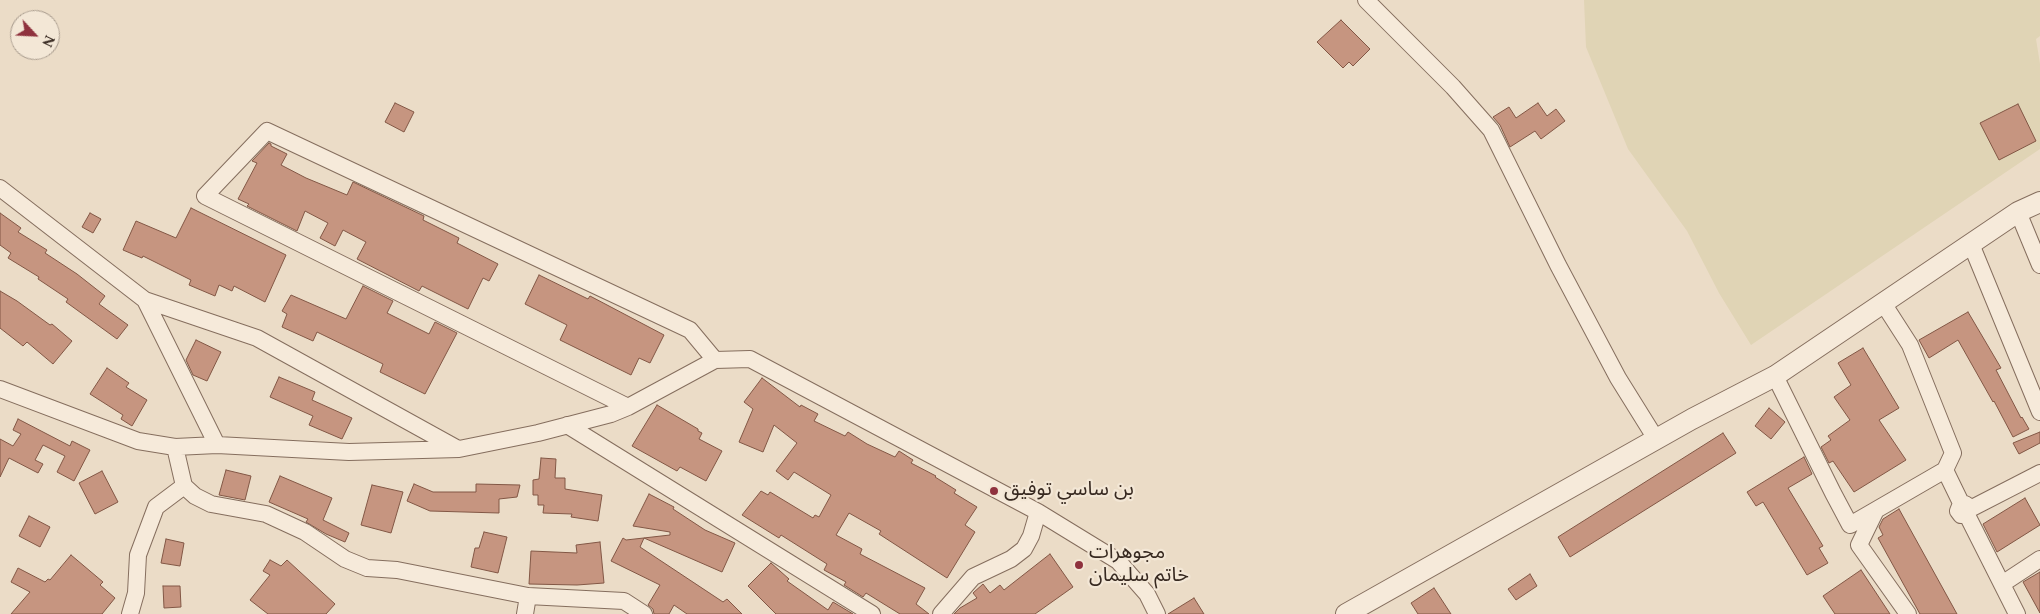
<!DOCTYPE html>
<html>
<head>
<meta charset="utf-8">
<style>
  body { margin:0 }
  #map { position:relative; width:2040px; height:614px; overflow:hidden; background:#ebdcc7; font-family:Spectral,serif }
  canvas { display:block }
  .north { position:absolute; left:10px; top:10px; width:50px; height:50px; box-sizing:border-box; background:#f3e7d6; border:1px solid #a89b8d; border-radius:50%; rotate:115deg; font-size:14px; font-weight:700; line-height:20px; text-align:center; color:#372920 }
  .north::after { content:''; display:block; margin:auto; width:18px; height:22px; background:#8f323e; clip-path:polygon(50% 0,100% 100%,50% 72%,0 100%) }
</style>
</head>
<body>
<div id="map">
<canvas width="2040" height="614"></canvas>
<div class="north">N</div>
</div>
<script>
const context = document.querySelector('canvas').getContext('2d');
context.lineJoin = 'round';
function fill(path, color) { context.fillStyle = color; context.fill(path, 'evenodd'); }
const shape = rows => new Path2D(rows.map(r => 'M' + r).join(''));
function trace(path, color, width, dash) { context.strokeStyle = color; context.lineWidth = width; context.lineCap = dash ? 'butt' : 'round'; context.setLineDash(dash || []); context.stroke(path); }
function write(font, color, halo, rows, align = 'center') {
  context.font = font + ' Spectral,"Noto Sans Arabic",serif'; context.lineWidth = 4.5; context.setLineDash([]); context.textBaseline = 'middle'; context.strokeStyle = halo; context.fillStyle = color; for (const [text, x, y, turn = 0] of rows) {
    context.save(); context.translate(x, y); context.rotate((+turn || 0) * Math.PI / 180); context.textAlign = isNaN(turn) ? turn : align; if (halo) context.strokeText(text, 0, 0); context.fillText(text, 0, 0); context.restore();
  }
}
const farmland = shape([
  [1584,0,2040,0,2040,36,2036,39,2040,64,2040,149,1751,345,1719,293,1687,231,1628,149,1586,47]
]);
const building = shape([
  [1341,20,1370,49,1353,66,1349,62,1343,68,1317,42,1341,20],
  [395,103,414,112,404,132,385,122,395,103],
  [1538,103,1547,116,1556,109,1565,121,1541,139,1535,131,1510,147,1500,125,1493,117,1509,107,1516,118,1538,103],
  [2018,104,2036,141,1999,160,1980,123,2018,104],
  [269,143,271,144,271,146,287,154,281,165,306,178,347,195,353,182,424,216,423,220,459,238,457,243,498,264,489,281,483,278,468,309,422,286,419,291,357,259,366,242,343,230,335,246,320,238,328,223,305,211,297,231,247,206,249,204,238,199,257,163,252,161,269,143],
  [191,208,286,255,265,302,234,286,232,291,219,285,215,296,189,285,191,280,143,256,142,258,123,250,136,221,176,238,191,208],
  [0,213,21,228,18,232,47,250,45,253,77,274,105,296,99,304,128,325,117,339,66,302,68,299,38,279,39,277,8,258,11,253,0,245,0,213],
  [90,213,101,219,93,233,82,227,90,213],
  [539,275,588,299,590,296,664,335,650,363,639,358,631,375,560,340,567,325,525,304,539,275],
  [363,286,393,301,387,313,429,334,435,322,457,333,425,394,380,372,383,364,317,332,313,341,282,327,287,314,282,311,291,295,346,319,363,286],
  [0,291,17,301,50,325,52,324,72,341,53,364,27,342,23,346,0,328,0,291],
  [1968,312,2001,368,1996,370,2021,418,2022,417,2029,429,2013,437,1994,401,1993,402,1958,340,1929,358,1919,340,1968,312],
  [196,340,221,352,207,381,193,375,186,360,196,340],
  [1863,348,1899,408,1879,420,1906,460,1854,492,1833,461,1829,463,1821,447,1831,440,1828,436,1850,420,1834,397,1851,385,1838,363,1863,348],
  [107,368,129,383,126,387,147,400,132,426,121,419,123,415,90,394,107,368],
  [279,377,315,392,312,400,352,418,342,439,309,425,313,416,270,397,279,377],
  [762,378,800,407,801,405,818,414,814,421,845,436,848,432,867,444,895,457,899,451,913,460,911,463,936,476,935,477,956,490,954,493,977,507,965,525,975,532,947,578,879,534,881,531,849,513,836,535,862,549,860,554,925,588,916,604,929,614,900,614,866,593,863,597,844,585,846,582,824,570,827,564,781,535,779,538,742,515,761,491,768,495,770,492,813,518,815,515,819,517,831,495,794,472,788,480,776,471,797,443,774,425,763,452,739,442,753,409,744,402,762,378],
  [657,405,698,429,698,431,702,433,699,439,722,451,706,481,680,467,677,471,632,446,657,405],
  [1769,408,1785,422,1771,439,1755,426,1769,408],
  [18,419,70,446,72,441,90,450,74,481,57,472,65,456,43,445,35,460,43,464,38,473,9,458,0,477,0,439,13,446,21,434,13,430,18,419],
  [2040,432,2040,443,2019,454,2013,443,2040,432],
  [1723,433,1736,453,1570,557,1558,537,1723,433],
  [1804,457,1812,474,1788,488,1823,546,1819,548,1828,563,1807,575,1763,502,1756,506,1747,492,1804,457],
  [541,458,556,459,555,478,565,478,565,489,602,495,598,521,571,517,572,514,543,513,544,505,538,505,538,495,533,495,533,480,539,479,541,458],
  [226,470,251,476,245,500,219,495,226,470],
  [102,471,118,502,95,514,79,483,102,471],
  [280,476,332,498,323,520,349,533,345,542,326,534,306,522,308,519,269,502,280,476],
  [414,484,433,492,476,492,476,484,520,485,517,497,499,499,499,513,430,511,407,501,414,484],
  [372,485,403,492,391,533,361,525,372,485],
  [649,494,674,507,673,509,705,530,735,543,722,572,644,538,640,547,723,602,727,599,742,614,687,614,674,605,669,614,654,614,653,609,648,605,660,585,611,561,623,538,626,540,670,535,670,532,633,526,649,494],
  [2025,498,2040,525,1997,552,1983,524,2025,498],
  [1899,509,1957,614,1920,614,1878,538,1883,535,1879,527,1883,519,1899,509],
  [29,516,50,527,40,547,19,536,29,516],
  [484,532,507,537,498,573,471,567,475,548,479,548,484,532],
  [166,539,184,543,180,566,161,563,166,539],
  [600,542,604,583,577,585,529,584,531,551,577,553,576,545,600,542],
  [1050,554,1073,587,1035,614,954,614,960,608,977,598,973,593,983,584,990,593,1000,585,1004,590,1050,554],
  [71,555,103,582,100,585,115,598,102,614,11,614,30,592,11,582,18,568,45,582,48,579,50,580,71,555],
  [270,560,281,566,287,560,335,604,326,614,268,614,250,600,270,575,263,571,270,560],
  [771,563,789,579,787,581,828,610,833,602,853,614,776,614,748,586,771,563],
  [1861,570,1890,614,1835,614,1823,596,1861,570],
  [2040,572,2040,613,2023,582,2040,572],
  [1530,574,1537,586,1516,600,1508,589,1530,574],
  [163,586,180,586,181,607,164,608,163,586],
  [1434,588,1451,614,1418,614,1411,603,1434,588],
  [1194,598,1204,614,1168,614,1194,598]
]);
const minor = shape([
  [1366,0,1453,87,1491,130,1558,265,1618,378,1656,439],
  [0,188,145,300,217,445],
  [2018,212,2040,265],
  [1971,244,2040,412],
  [145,300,257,338,458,449],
  [1883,303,1910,345,1953,453,1945,470,1962,505],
  [1775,376,1833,493,1850,525,1945,470],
  [0,389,138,441,175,447,217,445,349,452,459,449,538,433,611,414,628,407,715,360,750,359,1038,512,1118,561,1147,594,1157,614],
  [628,407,205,196,267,131,690,330,715,360],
  [567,425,872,614],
  [175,447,184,486,195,496,211,504,266,514,305,532,345,559,367,568,397,570,528,596,525,614],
  [1968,506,1965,504,1960,506,1958,511,1961,515,1967,515,1970,509,2040,473],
  [1876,510,1859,545,1908,614],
  [1967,515,2017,614],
  [2002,584,2040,559],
  [528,596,624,601,644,614],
  [130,614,136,593,138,555,156,507,184,486],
  [941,614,973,577,1011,559,1024,549,1031,536,1038,512]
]);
const tertiary = shape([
  [1346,614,1692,419,1775,376,2018,212,2040,202]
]);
const markers = [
  [994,491,5,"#8f323e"],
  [1079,565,5,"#8f323e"]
];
const poiNames = [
  ["بن ساسي توفيق",1004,491],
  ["مجوهرات",1089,554],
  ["خاتم سليمان",1089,577]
];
fill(farmland, '#e0d4b5');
fill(building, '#c69580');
trace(building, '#825745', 1);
trace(minor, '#856e5e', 18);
trace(tertiary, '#856e5e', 22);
trace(minor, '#f6eada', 16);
trace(tertiary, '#f6eada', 20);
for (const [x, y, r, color] of markers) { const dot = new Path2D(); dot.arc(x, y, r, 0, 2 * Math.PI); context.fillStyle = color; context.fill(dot); trace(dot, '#f3e7d6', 2); }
write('20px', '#372920', '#f3e7d6', poiNames, 'left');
</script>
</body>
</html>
